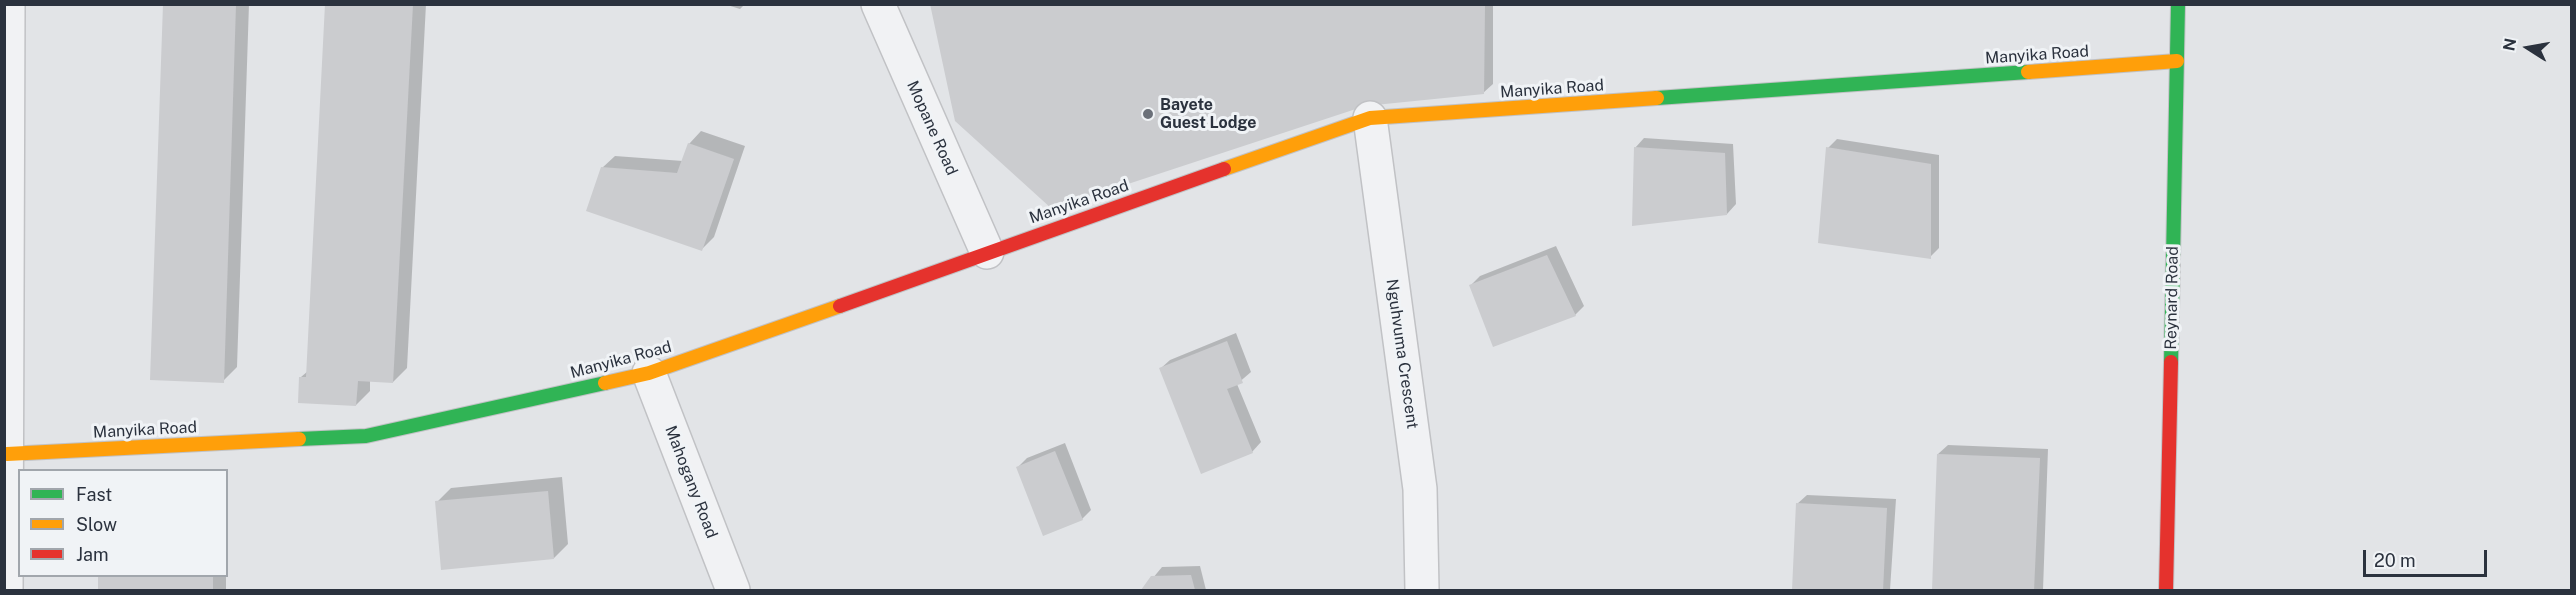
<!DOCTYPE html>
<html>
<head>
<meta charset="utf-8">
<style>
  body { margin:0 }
  #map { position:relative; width:2576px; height:595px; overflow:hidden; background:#e2e4e7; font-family:"Public Sans",sans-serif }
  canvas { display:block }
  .frame { position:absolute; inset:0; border:6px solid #2b323e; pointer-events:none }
  .legend { position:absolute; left:18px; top:469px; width:210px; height:108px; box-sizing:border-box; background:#f0f3f6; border:2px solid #a1a6ac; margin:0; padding:8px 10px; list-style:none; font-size:18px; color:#2b323e }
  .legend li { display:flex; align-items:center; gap:12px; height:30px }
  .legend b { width:30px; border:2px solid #a1a6ac }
  .north { position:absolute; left:2498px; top:18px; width:60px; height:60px; -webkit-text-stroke:4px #f0f3f6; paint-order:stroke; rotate:281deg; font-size:16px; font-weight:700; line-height:24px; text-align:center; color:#2b323e }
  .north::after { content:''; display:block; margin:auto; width:21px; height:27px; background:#2b323e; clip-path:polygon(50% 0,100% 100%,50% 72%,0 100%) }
  .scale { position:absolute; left:2363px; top:550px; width:124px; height:27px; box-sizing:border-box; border:3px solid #2b323e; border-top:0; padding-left:8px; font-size:18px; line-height:21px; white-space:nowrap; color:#2b323e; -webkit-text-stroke:4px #f0f3f6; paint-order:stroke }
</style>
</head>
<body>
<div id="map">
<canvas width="2576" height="595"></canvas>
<div class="frame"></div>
<ul class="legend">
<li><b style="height:8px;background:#30b455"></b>Fast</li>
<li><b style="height:8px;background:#ff9f0a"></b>Slow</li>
<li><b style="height:8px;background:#e5322d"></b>Jam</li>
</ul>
<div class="north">N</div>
<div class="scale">20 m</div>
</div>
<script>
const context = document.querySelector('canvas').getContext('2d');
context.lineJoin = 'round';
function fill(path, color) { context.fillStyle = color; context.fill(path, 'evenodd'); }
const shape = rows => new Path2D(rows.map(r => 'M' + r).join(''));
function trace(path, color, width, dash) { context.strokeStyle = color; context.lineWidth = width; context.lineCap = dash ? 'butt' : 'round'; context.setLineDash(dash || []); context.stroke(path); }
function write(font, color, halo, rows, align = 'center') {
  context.font = font + ' "Public Sans",sans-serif'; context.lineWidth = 6; context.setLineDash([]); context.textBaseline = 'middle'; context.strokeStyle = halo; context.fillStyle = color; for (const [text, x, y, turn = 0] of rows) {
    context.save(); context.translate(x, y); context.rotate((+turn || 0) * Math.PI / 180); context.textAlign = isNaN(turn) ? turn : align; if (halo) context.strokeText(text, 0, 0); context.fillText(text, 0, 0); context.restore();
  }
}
const shadow = shape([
  [165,4,249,4,237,367,223,381],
  [327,4,426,4,407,368,393,382,370,380,370,391,356,405,301,377,308,371],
  [724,4,745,4,740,9],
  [932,4,1493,4,1493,84,1483,93],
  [701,131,745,146,714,237,702,249,602,168,615,156,683,161,689,144],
  [1644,138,1733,144,1736,204,1727,214,1635,148],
  [1837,139,1939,155,1939,248,1930,257,1828,148],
  [1556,246,1584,306,1575,315,1471,285,1480,276],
  [1236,333,1251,372,1237,384,1261,442,1252,452,1160,369,1170,360],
  [1065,443,1091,510,1082,519,1017,468,1027,458],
  [1948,445,2048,449,2043,590,1934,590,1938,454],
  [562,477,568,544,554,558,437,502,451,488],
  [1807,495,1896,499,1890,590,1793,590,1797,504],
  [1200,566,1206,590,1143,590,1162,567],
  [100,576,226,576,226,590,100,590]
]);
const building = shape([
  [163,4,236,4,224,383,150,380],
  [325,4,413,4,393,383,358,381,356,406,298,403,299,377,306,377],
  [930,4,1485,4,1484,94,1365,106,1052,209,955,121],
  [688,143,734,159,702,251,586,211,601,167,677,173],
  [1634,147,1725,153,1727,215,1632,226],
  [1826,147,1931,164,1931,259,1818,243],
  [1547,255,1576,316,1493,347,1469,285],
  [1227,341,1243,383,1227,389,1253,453,1201,474,1159,368],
  [1055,451,1083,520,1043,536,1016,467],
  [1937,454,2040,458,2034,590,1932,590],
  [548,491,554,559,441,570,435,501],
  [1796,503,1887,508,1883,590,1792,590],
  [1191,575,1195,590,1141,590,1151,576],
  [98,576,213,576,213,590,98,590]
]);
const street = shape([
  [878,4,987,252],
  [1370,118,1420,489,1422,590],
  [649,373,733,590],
  [6,590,8,4]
]);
const fast = shape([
  [1657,98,2028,72],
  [2171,362,2178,4],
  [299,439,366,436,605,383]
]);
const slow = shape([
  [2028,72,2177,61],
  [1224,169,1370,118,1657,98],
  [605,383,649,373,840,306],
  [7,454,299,439]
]);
const jam = shape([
  [840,306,1224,169],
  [2166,590,2171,362]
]);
const markers = [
  [1148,114,6,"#6b7079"]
];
const streetNames = [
  ["Manyika Road",2037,55,-4],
  ["Manyika Road",1552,89,-4],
  ["Mopane Road",932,128,66],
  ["Manyika Road",1079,202,-19],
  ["Reynard Road",2172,298,-89],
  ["Nguhvuma Crescent",1402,354,82],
  ["Manyika Road",621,360,-15],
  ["Manyika Road",145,430,-3],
  ["Mahogany Road",691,482,69]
];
const poiNames = [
  ["Bayete",1160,105],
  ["Guest Lodge",1160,123]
];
fill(shadow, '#0003');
fill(building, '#cbcccf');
trace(street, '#c1c2c5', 36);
trace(fast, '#c1c2c5', 16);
trace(slow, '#c1c2c5', 16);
trace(jam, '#c1c2c5', 16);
trace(street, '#f1f2f4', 33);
trace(fast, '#30b455', 14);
trace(slow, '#ff9f0a', 14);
trace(jam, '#e5322d', 14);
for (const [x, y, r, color] of markers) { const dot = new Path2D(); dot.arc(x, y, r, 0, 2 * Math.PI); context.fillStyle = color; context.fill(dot); trace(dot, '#f0f3f6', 2); }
write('16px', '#2b323e', '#f0f3f6', streetNames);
write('bold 16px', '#2b323e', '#f0f3f6', poiNames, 'left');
</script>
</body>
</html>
